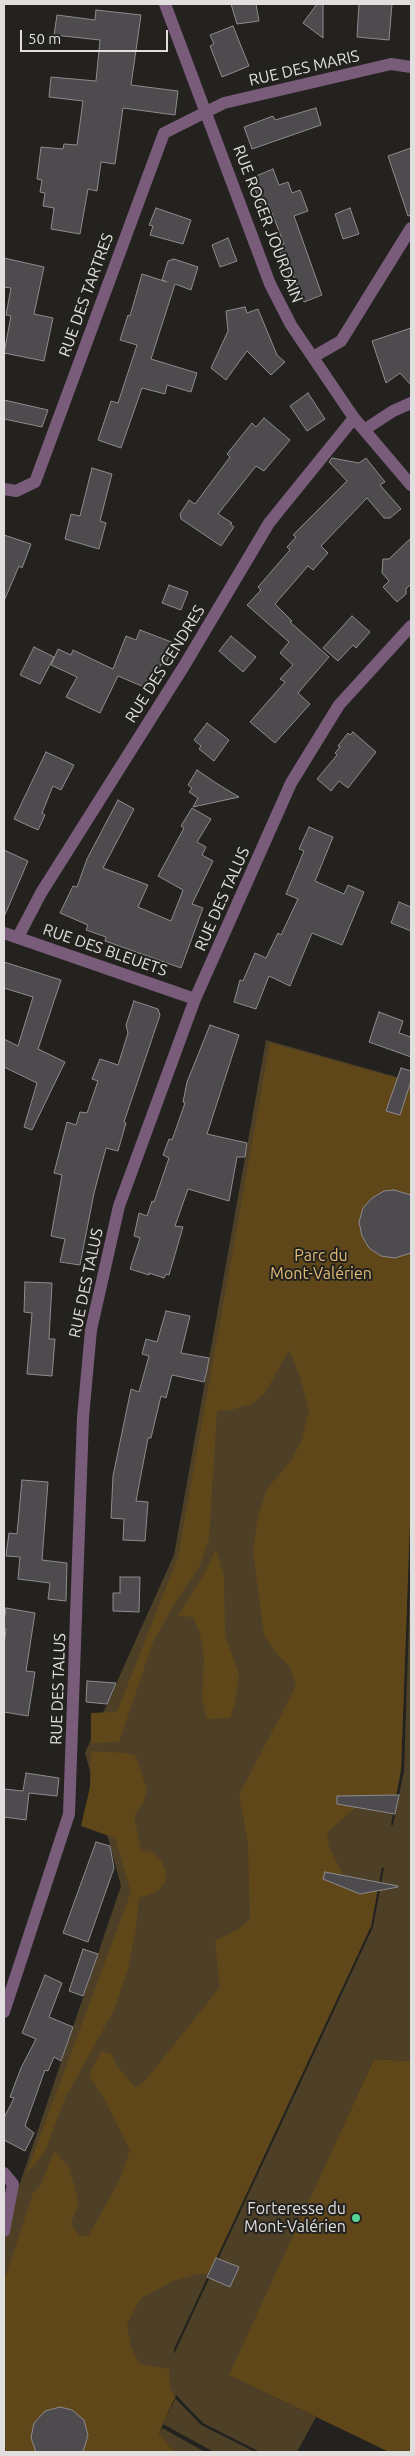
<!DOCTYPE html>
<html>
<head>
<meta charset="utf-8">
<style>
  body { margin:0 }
  #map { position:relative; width:415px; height:2456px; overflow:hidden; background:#23221f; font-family:Ubuntu,sans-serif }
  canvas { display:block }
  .frame { position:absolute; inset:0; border:5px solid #e0dfdd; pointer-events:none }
  .scale { position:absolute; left:20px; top:30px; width:148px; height:22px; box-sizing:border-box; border:2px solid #e0dfdd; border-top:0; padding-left:6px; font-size:15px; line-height:18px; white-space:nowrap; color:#e0dfdd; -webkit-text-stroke:4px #23221f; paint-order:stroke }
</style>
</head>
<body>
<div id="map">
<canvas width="415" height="2456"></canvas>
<div class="frame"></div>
<div class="scale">50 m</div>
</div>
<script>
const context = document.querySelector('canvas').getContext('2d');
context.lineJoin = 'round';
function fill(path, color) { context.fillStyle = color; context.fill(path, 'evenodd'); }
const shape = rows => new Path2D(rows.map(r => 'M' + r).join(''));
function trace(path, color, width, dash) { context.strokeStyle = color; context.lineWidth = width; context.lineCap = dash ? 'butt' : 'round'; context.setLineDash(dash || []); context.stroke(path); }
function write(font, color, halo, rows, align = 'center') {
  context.font = font + ' Ubuntu,sans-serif'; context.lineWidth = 4; context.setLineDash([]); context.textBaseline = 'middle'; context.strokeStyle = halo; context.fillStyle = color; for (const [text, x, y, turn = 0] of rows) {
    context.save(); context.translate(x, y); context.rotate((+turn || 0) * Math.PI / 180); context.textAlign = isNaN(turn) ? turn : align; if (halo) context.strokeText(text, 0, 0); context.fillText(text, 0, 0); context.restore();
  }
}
const green = shape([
  [266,1040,411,1081,411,1492,401,1770,391,1825,393,1825,404,1771,411,1559,411,2061,374,2059,230,2375,316,2417,297,2452,260,2452,203,2423,176,2395,175,2398,201,2425,255,2452,214,2452,163,2424,175,2399,4,2452,4,2230,121,1886,85,1753,174,1555],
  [382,1867,384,1868,373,1927,174,2354,174,2349,371,1926],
  [162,2428,205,2452,178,2452,171,2448,159,2433]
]);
const forest = shape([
  [270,1043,411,1082,411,1492,401,1770,393,1809,380,1795,369,1795,327,1833,329,1846,350,1890,360,1894,378,1887,371,1926,209,2274,198,2274,173,2281,140,2299,127,2324,131,2347,140,2364,169,2369,170,2388,175,2397,159,2433,171,2448,178,2452,4,2452,4,2282,33,2193,41,2185,54,2151,69,2167,79,2203,71,2223,79,2236,89,2235,120,2179,130,2150,105,2100,89,2075,101,2051,112,2054,116,2065,135,2087,144,2082,220,1987,215,1941,239,1929,250,1919,248,1844,239,1795,296,1686,290,1667,276,1653,264,1635,253,1551,258,1516,267,1489,290,1462,301,1442,309,1410,300,1377,289,1350,265,1393,252,1404,231,1410,217,1411,209,1539,200,1565,173,1606,153,1642,119,1742,91,1743,91,1713,117,1712,178,1557],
  [216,1549,224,1576,225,1635,239,1674,235,1703,230,1718,207,1719,202,1698,204,1659,200,1633,193,1617,178,1616,207,1569],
  [91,1751,125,1753,136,1756,147,1790,143,1803,134,1816,141,1850,152,1852,161,1860,166,1872,165,1882,157,1892,139,1898,136,1929,128,1969,114,2010,64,2100,45,2152,26,2174,131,1892,115,1838,81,1826,90,1787],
  [374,2059,411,2061,411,2452,389,2452,229,2375]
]);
const building = shape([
  [231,4,256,4,259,21,237,24,231,4],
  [317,4,323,4,323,38,303,23,317,4],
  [359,4,392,4,389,40,357,37,359,4],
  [96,10,141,15,131,85,178,91,175,115,123,108,115,164,101,162,97,191,88,189,80,234,51,229,54,208,43,206,45,193,40,192,42,180,37,179,41,147,63,149,64,144,77,145,83,101,49,97,51,77,96,81,100,40,54,35,57,15,95,20,96,10],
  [233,26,249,66,222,77,210,46,214,44,210,35,233,26],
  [316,108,321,125,252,149,244,127,273,116,275,120,316,108],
  [411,148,411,215,408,216,388,156,411,148],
  [273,169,279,185,288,182,292,193,300,190,308,211,294,216,322,295,304,302,293,275,290,277,278,247,284,244,268,203,261,206,251,178,273,169],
  [156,208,191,220,183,244,150,235,153,226,149,225,156,208],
  [350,208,359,234,343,239,335,214,350,208],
  [228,238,237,261,220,267,212,245,228,238],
  [4,258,44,267,34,314,53,318,44,361,4,353,11,316,6,315,11,288,4,287,4,258],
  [174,259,198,267,191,290,175,284,151,359,197,373,191,392,167,385,165,394,142,388,121,448,98,440,111,401,118,403,137,345,120,340,128,315,130,316,142,274,167,282,162,280,168,261,174,259],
  [245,307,247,313,258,309,277,355,285,362,271,375,247,351,226,380,211,368,228,331,226,311,245,307],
  [411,328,411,385,400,373,386,383,372,341,411,328],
  [308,393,325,419,307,431,290,406,308,393],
  [4,400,48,410,42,427,4,419,4,400],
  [264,418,290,440,264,471,256,466,218,514,232,523,230,524,234,527,221,546,181,519,180,514,189,500,195,504,230,457,227,454,252,423,256,427,264,418],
  [332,458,359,463,366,458,385,482,380,485,401,509,390,518,384,518,367,498,321,546,328,553,313,570,308,566,275,604,292,621,290,622,329,657,298,693,310,704,275,743,250,722,285,682,280,679,293,665,280,653,289,642,247,605,261,590,258,587,290,550,287,547,296,537,293,535,347,481,329,462,332,458],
  [92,468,112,474,100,521,106,523,99,549,65,539,71,514,80,516,92,468],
  [4,535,31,544,22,568,19,566,4,601,4,535],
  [411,538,411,584,406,589,406,594,397,602,383,587,389,581,382,573,383,559,389,559,411,538],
  [169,585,188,592,181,610,162,603,169,585],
  [352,616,370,632,356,648,353,645,338,661,323,648,352,616],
  [140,630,174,643,165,666,161,664,151,687,145,684,144,687,118,676,100,713,66,697,77,677,51,665,58,649,71,655,73,650,113,669,126,636,136,640,140,630],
  [231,636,256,657,243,672,219,651,231,636],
  [34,647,54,657,40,684,20,675,34,647],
  [207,723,229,740,214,761,199,749,201,746,194,740,207,723],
  [353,732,376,752,348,788,339,781,331,791,317,779,337,755,335,753,340,747,338,746,348,733,350,735,353,732],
  [46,752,74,765,61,790,53,786,42,813,45,815,38,830,14,819,46,752],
  [197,770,216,783,239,797,193,807,198,798,189,792,192,788,188,785,197,770],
  [118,800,134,809,103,868,148,885,138,907,171,921,183,890,158,876,184,828,181,826,192,808,211,819,197,842,206,847,202,855,213,861,192,904,203,908,181,968,105,941,106,937,86,930,88,925,60,913,73,886,77,887,87,859,118,800],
  [309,827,333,837,315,881,344,894,348,885,364,892,342,945,312,933,290,986,269,976,256,1009,234,1002,240,980,243,981,255,953,266,958,278,933,281,935,298,899,286,894,304,851,299,849,309,827],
  [4,850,28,861,4,917,4,850],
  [399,902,411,907,411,931,391,923,399,902],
  [4,962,61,980,38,1049,65,1062,32,1130,24,1127,37,1083,4,1067,4,1039,18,1046,33,997,4,988,4,962],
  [134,1001,158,1009,160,1015,124,1122,126,1123,118,1151,106,1148,94,1193,80,1265,60,1262,65,1239,51,1236,62,1175,54,1173,67,1122,76,1125,80,1112,87,1113,98,1081,92,1079,100,1059,118,1065,128,1033,126,1025,134,1001],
  [379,1012,403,1021,399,1033,411,1037,411,1057,369,1042,379,1012],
  [210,1025,239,1035,207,1134,247,1143,245,1157,237,1157,229,1201,188,1189,175,1226,183,1227,169,1275,166,1274,164,1278,149,1273,149,1275,130,1269,140,1238,134,1236,139,1213,147,1216,152,1201,154,1202,169,1158,163,1155,169,1139,172,1140,185,1103,183,1102,187,1082,210,1025],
  [401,1068,411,1071,411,1081,400,1115,386,1111,401,1068],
  [394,1190,411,1195,411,1253,395,1258,381,1256,369,1248,362,1236,359,1222,363,1208,372,1198,384,1191,394,1190],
  [25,1282,52,1283,49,1339,55,1339,52,1376,27,1374,32,1313,24,1312,25,1282],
  [166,1311,190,1316,181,1353,209,1358,207,1370,204,1382,172,1375,166,1398,161,1396,151,1438,148,1438,136,1501,148,1502,145,1541,123,1540,124,1519,111,1518,113,1476,131,1389,139,1392,149,1356,142,1354,146,1339,157,1342,166,1311],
  [22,1480,48,1482,42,1560,67,1563,66,1601,48,1599,50,1583,18,1579,20,1557,6,1556,9,1533,17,1534,22,1480],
  [120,1577,140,1577,139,1612,113,1611,113,1593,120,1593,120,1577],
  [6,1608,35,1613,26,1671,35,1672,28,1716,4,1712,4,1645,6,1629,4,1629,4,1621,6,1608],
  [87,1681,116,1683,107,1704,86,1702,87,1681],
  [26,1773,59,1778,57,1796,29,1793,26,1820,4,1817,4,1789,23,1791,26,1773],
  [399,1795,395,1814,337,1804,337,1796,399,1795],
  [96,1842,110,1846,114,1868,88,1942,63,1933,96,1842],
  [325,1872,398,1886,398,1887,360,1894,323,1879,325,1872],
  [83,1949,98,1954,83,1996,69,1991,83,1949],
  [45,1975,62,1983,49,2017,73,2027,61,2061,54,2057,48,2071,45,2070,25,2126,34,2133,25,2151,4,2140,4,2118,14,2098,10,2097,21,2068,36,2039,22,2033,45,1975],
  [216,2258,239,2267,230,2287,207,2277,216,2258],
  [60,2407,72,2410,84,2420,88,2435,83,2452,36,2452,31,2438,34,2423,45,2411,60,2407]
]);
const minor = shape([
  [165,4,270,284,291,325,354,418,411,485],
  [313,357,341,341,411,228],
  [364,430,393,411,411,403],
  [4,489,16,491,35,482,164,133,224,103,391,64,411,67],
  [4,933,195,999],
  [18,937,41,893,184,666,269,523,354,418],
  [4,2012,69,1814,83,1417,91,1330,119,1206,195,999,291,783,339,705,411,626],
  [4,2173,13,2184,4,2231]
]);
const markers = [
  [356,2218,5,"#54d395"]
];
const streetNames = [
  ["RUE DES MARIS",304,68,-13],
  ["RUE ROGER JOURDAIN",268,224,69],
  ["RUE DES TARTRES",86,295,-70],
  ["RUE DES CENDRES",165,664,-58],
  ["RUE DES TALUS",222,899,-66],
  ["RUE DES BLEUETS",105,950,19],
  ["RUE DES TALUS",86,1283,-78],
  ["RUE DES TALUS",58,1689,-88]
];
const parkNames = [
  ["Parc du",321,1256],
  ["Mont-Valérien",321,1274]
];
const poiNames = [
  ["Forteresse du",346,2209],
  ["Mont-Valérien",346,2227]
];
fill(green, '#4e4027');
fill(forest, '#5f4719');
fill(building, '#4e4b4e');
trace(building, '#8e8b8e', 1);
trace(minor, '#795c7a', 12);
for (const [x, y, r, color] of markers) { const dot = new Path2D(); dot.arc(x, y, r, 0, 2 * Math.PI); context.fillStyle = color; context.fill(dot); trace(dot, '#23221f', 2); }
write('16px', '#e0dfdd', '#23221f', streetNames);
write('16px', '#e3bb75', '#23221f', parkNames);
write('16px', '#e0dfdd', '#23221f', poiNames, 'right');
</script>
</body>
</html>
